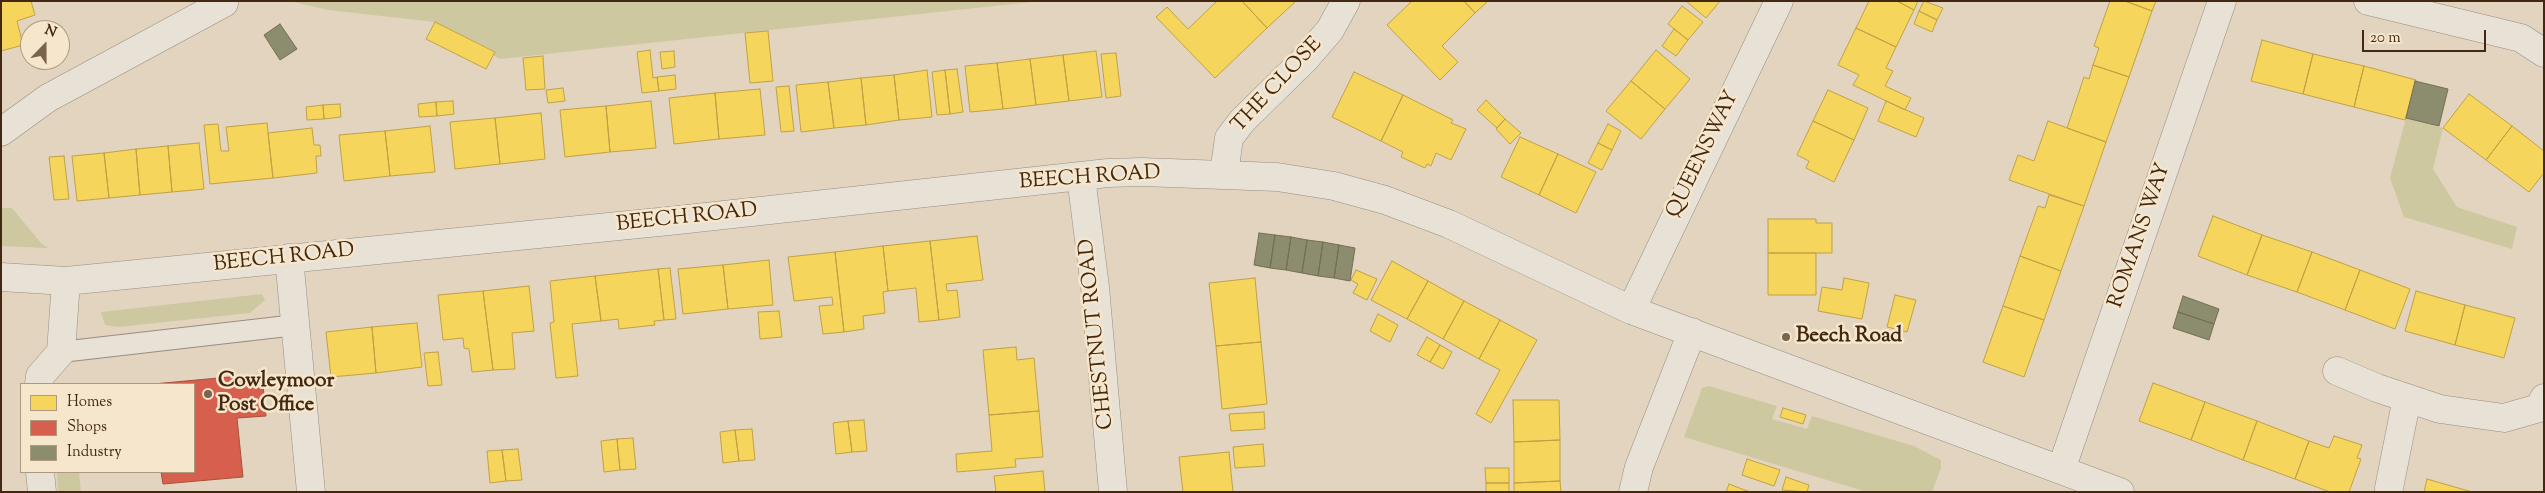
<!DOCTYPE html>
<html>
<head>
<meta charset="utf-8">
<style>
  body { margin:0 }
  #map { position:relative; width:2545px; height:493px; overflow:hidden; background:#e2d4bf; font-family:"Sorts Mill Goudy",serif }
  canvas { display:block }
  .frame { position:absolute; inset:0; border:2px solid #422711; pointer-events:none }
  .legend { position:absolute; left:20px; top:383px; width:175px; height:90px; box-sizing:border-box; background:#f6e6cc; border:1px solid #ae9a81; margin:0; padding:6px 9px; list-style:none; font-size:15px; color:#422711 }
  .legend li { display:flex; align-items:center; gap:10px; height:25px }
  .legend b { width:25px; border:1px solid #ae9a81 }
  .north { position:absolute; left:20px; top:20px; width:50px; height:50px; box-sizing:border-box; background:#f6e6cc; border:1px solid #ae9a81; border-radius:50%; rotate:22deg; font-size:14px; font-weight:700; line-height:20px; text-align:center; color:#422711 }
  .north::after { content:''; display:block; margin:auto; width:18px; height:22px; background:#7a644e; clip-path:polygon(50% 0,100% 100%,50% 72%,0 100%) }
  .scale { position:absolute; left:2362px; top:30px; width:124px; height:22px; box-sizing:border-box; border:2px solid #422711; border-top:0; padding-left:6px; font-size:15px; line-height:18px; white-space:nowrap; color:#422711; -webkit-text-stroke:4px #f6e6cc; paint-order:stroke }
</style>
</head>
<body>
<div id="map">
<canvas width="2545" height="493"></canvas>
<div class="frame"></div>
<ul class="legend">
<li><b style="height:14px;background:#f6d55c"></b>Homes</li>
<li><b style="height:14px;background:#d6604d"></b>Shops</li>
<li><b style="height:14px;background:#8c8c6e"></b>Industry</li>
</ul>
<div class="north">N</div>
<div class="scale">20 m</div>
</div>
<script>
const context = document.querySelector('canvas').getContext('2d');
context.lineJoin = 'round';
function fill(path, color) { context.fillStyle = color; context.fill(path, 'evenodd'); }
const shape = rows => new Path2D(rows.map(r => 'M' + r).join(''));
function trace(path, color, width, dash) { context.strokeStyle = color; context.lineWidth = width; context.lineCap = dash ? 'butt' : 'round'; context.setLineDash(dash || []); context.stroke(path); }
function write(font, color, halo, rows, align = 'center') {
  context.font = font + ' "Sorts Mill Goudy",serif'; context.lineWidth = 5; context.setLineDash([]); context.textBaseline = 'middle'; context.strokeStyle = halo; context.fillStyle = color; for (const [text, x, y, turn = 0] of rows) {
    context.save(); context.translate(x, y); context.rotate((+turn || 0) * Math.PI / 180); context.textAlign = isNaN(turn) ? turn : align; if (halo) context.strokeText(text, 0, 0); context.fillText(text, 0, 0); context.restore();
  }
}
const green = shape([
  [289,1,1041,1,500,59,493,55,495,51,435,22,328,10],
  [2406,118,2443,128,2433,169,2457,207,2517,227,2512,249,2404,217,2390,178],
  [1,208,12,208,41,243,48,248,1,246],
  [262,294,265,300,250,313,118,327,105,325,101,312],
  [1709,386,1777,406,1772,419,1807,429,1812,416,1914,446,1941,460,1941,468,1932,492,1867,492,1684,437,1702,388],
  [57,472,79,472,81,492,58,492]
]);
const homes = shape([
  [1,1,31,1,35,15,17,21,23,45,1,51,1,1],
  [1217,1,1242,1,1267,28,1215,78,1156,17,1167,7,1188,29,1217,1],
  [1242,1,1296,1,1267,28,1242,1],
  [1412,1,1464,1,1475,13,1442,46,1458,62,1440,80,1387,25,1412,1],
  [1464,1,1488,1,1475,13,1464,1],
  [1686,1,1720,1,1706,18,1686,1],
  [1869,1,1897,1,1914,10,1896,47,1856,28,1869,1],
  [1897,1,1918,1,1914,10,1897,1],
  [1924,1,1943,8,1937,20,1919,11,1924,1],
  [2110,1,2125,1,2152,11,2129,77,2093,65,2099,48,2094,46,2110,1],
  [2125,1,2156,1,2152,11,2125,1],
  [1682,6,1703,22,1688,40,1668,24,1682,6],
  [1919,11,1937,20,1932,32,1914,24,1919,11],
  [435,22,495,52,486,69,426,39,435,22],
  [1856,28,1896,47,1886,68,1893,71,1885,86,1911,98,1905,110,1853,85,1859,75,1838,65,1856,28],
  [1674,29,1688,40,1676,56,1662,46,1674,29],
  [768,31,773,81,750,83,745,33,768,31],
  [2262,40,2313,54,2303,94,2251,81,2262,40],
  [650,50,653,78,657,77,659,91,642,93,637,52,650,50],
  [1656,50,1690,79,1665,109,1631,81,1656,50],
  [674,51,675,67,662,69,660,52,674,51],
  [1096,51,1102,97,1069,101,1063,55,1096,51],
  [1116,53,1121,96,1106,98,1101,54,1116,53],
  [2313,54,2364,66,2354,107,2303,94,2313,54],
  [1063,55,1069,101,1036,105,1030,59,1063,55],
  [543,56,545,89,526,90,523,58,543,56],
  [1030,59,1036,105,1003,109,997,63,1030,59],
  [997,63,1003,109,970,112,965,66,997,63],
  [2093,65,2129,77,2106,142,2067,128,2084,77,2089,79,2093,65],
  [2364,66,2416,80,2405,120,2354,107,2364,66],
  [957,69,963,112,950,114,945,70,957,69],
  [927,70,932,117,899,120,894,75,927,70],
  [945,70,950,114,937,115,932,72,945,70],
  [1354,72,1403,95,1381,141,1332,117,1354,72],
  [675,75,676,89,659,91,657,77,675,75],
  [894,75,899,120,866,125,861,78,894,75],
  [861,78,866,125,834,128,828,82,861,78],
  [1631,81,1665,109,1641,139,1606,111,1631,81],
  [828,82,834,128,801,132,796,85,828,82],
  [789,86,794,131,781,132,776,87,789,86],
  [563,88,565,101,548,103,546,90,563,88],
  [760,89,765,135,719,139,715,93,760,89],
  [1828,90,1868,108,1854,140,1813,121,1828,90],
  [715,93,719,139,674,144,669,98,715,93],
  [2469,94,2512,126,2486,160,2443,128,2469,94],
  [1403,95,1453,120,1451,123,1466,129,1451,160,1436,153,1431,166,1427,164,1425,168,1401,157,1403,152,1381,141,1403,95],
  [1486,100,1505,119,1497,128,1477,110,1486,100],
  [453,101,454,114,437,116,436,102,453,101],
  [651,101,656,148,610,152,606,106,651,101],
  [1886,101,1924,118,1916,137,1878,121,1886,101],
  [436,102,437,116,419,117,418,104,436,102],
  [340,104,341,117,324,119,323,105,340,104],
  [323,105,324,119,307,120,306,107,323,105],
  [606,106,610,152,565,157,560,110,606,106],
  [541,113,545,159,500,164,495,118,541,113],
  [495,118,500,164,455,169,450,122,495,118],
  [1505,119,1521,133,1510,144,1496,129,1505,119],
  [1813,121,1854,140,1834,182,1806,168,1809,161,1797,155,1813,121],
  [2048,121,2106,142,2084,206,2009,180,2018,155,2034,161,2048,121],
  [267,123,273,178,210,184,204,125,218,124,221,151,229,151,226,127,267,123],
  [1608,124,1621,131,1612,150,1598,143,1608,124],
  [430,126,435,172,390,176,385,131,430,126],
  [2512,126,2544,151,2544,173,2529,192,2486,160,2512,126],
  [312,128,314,145,320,145,321,156,316,156,317,173,273,178,268,133,312,128],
  [385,131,390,176,344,181,339,135,385,131],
  [1520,137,1558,154,1539,195,1501,177,1520,137],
  [199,143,204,189,172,192,168,146,199,143],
  [1598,143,1612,150,1602,170,1588,163,1598,143],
  [168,146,172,192,140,195,136,149,168,146],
  [136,149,140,195,109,198,104,153,136,149],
  [104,153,109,198,77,201,72,156,104,153],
  [1558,154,1596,172,1576,213,1539,195,1558,154],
  [64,156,69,199,54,200,49,157,64,156],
  [2049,195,2084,206,2061,271,2020,256,2038,206,2045,208,2049,195],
  [2213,216,2262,235,2247,275,2198,256,2213,216],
  [1768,219,1816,219,1816,223,1832,223,1832,253,1768,253,1768,219],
  [2262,235,2312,252,2297,292,2247,275,2262,235],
  [977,236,983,280,946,284,947,291,957,290,960,317,939,320,930,241,977,236],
  [930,241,939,320,919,322,916,288,888,291,883,246,930,241],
  [883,246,888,291,883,292,885,313,863,316,864,329,844,332,835,252,883,246],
  [835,252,844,332,823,334,819,306,833,305,832,297,794,301,788,257,835,252],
  [2312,252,2360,270,2345,310,2297,292,2312,252],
  [1768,253,1816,253,1816,295,1768,295,1768,253],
  [2020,256,2061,271,2044,320,2003,306,2020,256],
  [769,260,773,305,728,309,723,265,769,260],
  [1392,261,1428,281,1407,319,1371,300,1392,261],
  [723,265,728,309,683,314,678,269,723,265],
  [670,268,676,319,664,320,658,269,670,268],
  [658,269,664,320,654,321,655,325,619,329,618,319,601,321,595,276,658,269],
  [1356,270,1377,279,1367,300,1353,293,1358,284,1351,280,1356,270],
  [2360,270,2410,289,2395,329,2345,310,2360,270],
  [595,276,601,321,572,324,578,376,556,378,550,323,554,322,550,281,595,276],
  [1255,278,1261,342,1216,346,1209,283,1255,278],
  [1844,278,1869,283,1862,319,1818,311,1822,287,1842,290,1844,278],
  [1428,281,1464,301,1443,339,1407,319,1428,281],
  [529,286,534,331,512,333,515,369,493,370,483,291,529,286],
  [483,291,493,370,472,372,469,349,464,348,463,338,443,340,438,295,483,291],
  [2416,291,2465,305,2455,345,2405,331,2416,291],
  [1895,295,1916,300,1907,332,1887,327,1895,295],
  [1464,301,1500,320,1479,359,1443,339,1464,301],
  [2465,305,2515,318,2504,358,2455,345,2465,305],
  [2003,306,2044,320,2024,377,1983,362,2003,306],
  [779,311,782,337,760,339,758,312,779,311],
  [1378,314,1398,325,1390,342,1370,331,1378,314],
  [1500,320,1537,340,1491,423,1476,414,1500,370,1479,359,1500,320],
  [417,323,422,367,376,373,372,327,417,323],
  [372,327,376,373,331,377,326,332,372,327],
  [1427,337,1440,345,1430,362,1417,355,1427,337],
  [1261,342,1267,404,1222,409,1216,346,1261,342],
  [1440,345,1452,352,1443,369,1430,362,1440,345],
  [1016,347,1017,360,1034,358,1039,411,989,415,983,350,1016,347],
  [438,352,442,385,428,386,424,353,438,352],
  [2153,383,2205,402,2191,440,2139,421,2153,383],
  [1513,400,1559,400,1560,440,1514,442,1513,400],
  [2205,402,2257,421,2243,460,2191,440,2205,402],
  [1783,408,1806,415,1803,424,1780,417,1783,408],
  [1039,411,1043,457,1015,459,1016,467,957,472,956,454,992,451,989,415,1039,411],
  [1264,412,1265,429,1231,431,1229,414,1264,412],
  [864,420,867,451,852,452,848,421,864,420],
  [848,421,852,452,836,454,833,423,848,421],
  [2257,421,2309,441,2295,479,2243,460,2257,421],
  [752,429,755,460,739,461,735,430,752,429],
  [735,430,739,461,723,463,720,432,735,430],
  [2334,436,2362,445,2357,458,2361,459,2349,492,2330,492,2295,479,2309,441,2329,448,2334,436],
  [633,438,636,469,620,470,617,439,633,438],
  [617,439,620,470,604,472,601,441,617,439],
  [1560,440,1560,481,1514,483,1514,442,1560,440],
  [1263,444,1265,466,1235,468,1233,447,1263,444],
  [518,449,522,480,506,481,502,450,518,449],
  [502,450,506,481,490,483,487,451,502,450],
  [1229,452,1233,492,1183,492,1179,457,1229,452],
  [1747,459,1780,470,1774,486,1742,475,1747,459],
  [1485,468,1509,468,1509,483,1486,483,1485,468],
  [1043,471,1045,492,996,492,994,476,1043,471],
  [1786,477,1809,485,1807,492,1782,490,1786,477],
  [2427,479,2472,492,2424,492,2427,479],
  [1560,481,1561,492,1514,492,1514,483,1560,481],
  [1486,483,1509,483,1509,492,1486,492,1486,483],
  [1729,484,1750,492,1726,492,1729,484]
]);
const shops = shape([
  [262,374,266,416,237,418,243,477,163,484,161,472,194,472,194,384,153,384,262,374]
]);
const industry = shape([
  [280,24,297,49,280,60,264,35,280,24],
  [2415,81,2448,89,2439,126,2406,118,2415,81],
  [1259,233,1275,235,1270,268,1254,265,1259,233],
  [1275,235,1291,237,1286,270,1270,268,1275,235],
  [1291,237,1307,240,1302,273,1286,270,1291,237],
  [1307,240,1323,242,1318,276,1302,273,1307,240],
  [1323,242,1339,245,1334,278,1318,276,1323,242],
  [1339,245,1355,248,1350,281,1334,278,1339,245],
  [2183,296,2219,309,2214,324,2178,312,2183,296],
  [2178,312,2214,324,2209,340,2173,328,2178,312]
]);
const lane = shape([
  [61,352,296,325]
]);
const street = shape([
  [2368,1,2521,38,2544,53],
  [1,132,48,98,224,3],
  [1224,174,1229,138,1242,121,1305,59,1330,30,1346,1],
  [1081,177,1095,287,1113,492],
  [289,258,311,492],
  [1,277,66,281,669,221,1108,173,1142,172,1277,177,1334,186,1385,200,1449,224,1631,310,2120,492],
  [1631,310,1779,1],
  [2337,371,2377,388,2440,409,2475,414,2504,418,2539,408,2544,398],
  [39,384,40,376,61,352,66,281],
  [2061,470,2222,1],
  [40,472,42,492],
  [2389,488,2407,398],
  [1633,492,1639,467,1692,332]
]);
const markers = [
  [1786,337,5,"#7a644e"],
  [208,394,5,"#7a644e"]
];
const streetNames = [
  ["THE CLOSE",1278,86,-47],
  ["QUEENSWAY",1704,155,-64],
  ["BEECH ROAD",1090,179,-4],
  ["BEECH ROAD",687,219,-6],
  ["ROMANS WAY",2141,236,-71],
  ["BEECH ROAD",284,259,-6],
  ["CHESTNUT ROAD",1098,334,-96]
];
const poiNames = [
  ["Beech Road",1796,337],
  ["Cowleymoor",218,382],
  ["Post Office",218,406]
];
fill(green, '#cec8a1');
fill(homes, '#f6d55c');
trace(homes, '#c0a146', 1);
fill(shops, '#d6604d');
trace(shops, '#aa4f3b', 1);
fill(industry, '#8c8c6e');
trace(industry, '#766e52', 1);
trace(lane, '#998d7f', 22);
trace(street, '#998d7f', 29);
trace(lane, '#e7e1d6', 20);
trace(street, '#e7e1d6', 28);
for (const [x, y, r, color] of markers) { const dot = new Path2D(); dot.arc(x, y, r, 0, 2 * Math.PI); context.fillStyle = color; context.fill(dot); trace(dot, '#f6e6cc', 2); }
write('21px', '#422711', '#f6e6cc', streetNames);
write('bold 21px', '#422711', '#f6e6cc', poiNames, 'left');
</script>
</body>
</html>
